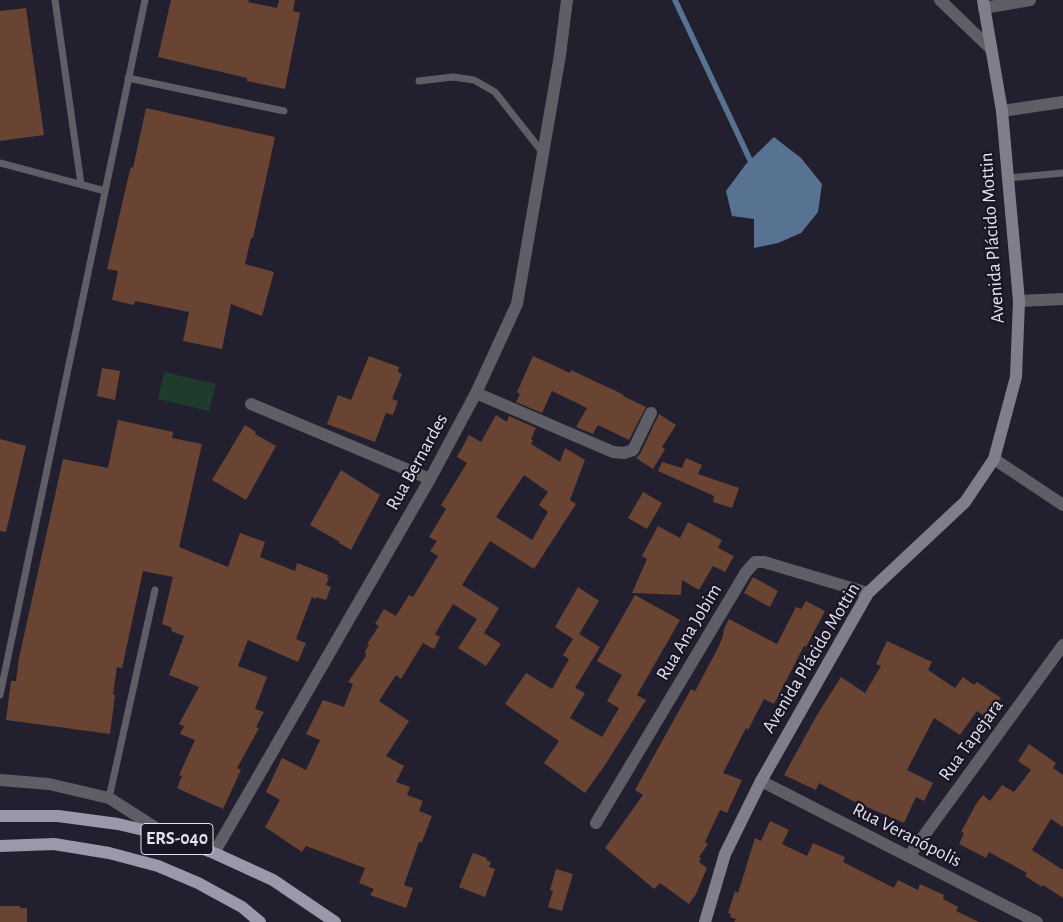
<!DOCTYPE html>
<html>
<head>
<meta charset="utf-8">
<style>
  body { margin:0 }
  canvas { display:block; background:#221f2f }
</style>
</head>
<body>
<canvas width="1063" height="922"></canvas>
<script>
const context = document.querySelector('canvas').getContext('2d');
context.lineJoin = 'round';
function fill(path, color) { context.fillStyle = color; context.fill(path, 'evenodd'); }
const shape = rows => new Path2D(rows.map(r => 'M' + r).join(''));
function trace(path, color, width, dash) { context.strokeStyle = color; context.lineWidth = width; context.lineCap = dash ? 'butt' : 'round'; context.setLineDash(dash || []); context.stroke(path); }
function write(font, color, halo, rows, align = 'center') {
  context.font = font + ' "Alegreya Sans",sans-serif'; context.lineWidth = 4.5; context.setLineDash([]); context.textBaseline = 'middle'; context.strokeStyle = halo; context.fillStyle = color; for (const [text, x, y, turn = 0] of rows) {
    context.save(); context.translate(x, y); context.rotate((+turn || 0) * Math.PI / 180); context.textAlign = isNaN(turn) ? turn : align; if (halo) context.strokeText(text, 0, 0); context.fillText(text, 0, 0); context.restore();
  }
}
const green = shape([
  [164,372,216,384,209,411,158,399]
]);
const water = shape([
  [774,137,801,158,822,184,818,212,801,233,778,243,754,248,754,219,732,216,726,191,746,164]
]);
const stream = shape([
  [675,0,750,160]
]);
const building = shape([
  [171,0,249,0,248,2,277,8,279,0,295,0,293,11,300,13,285,89,247,81,247,78,158,57],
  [26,8,44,135,0,141,0,11],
  [146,108,275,137,253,238,251,238,245,264,274,272,262,316,231,304,222,349,183,341,189,312,135,301,134,305,112,300,118,271,107,269,129,174,131,167,133,168],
  [369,356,399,367,398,372,402,374,392,399,398,401,393,415,386,413,375,442,327,424,338,395,351,400],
  [533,356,570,373,571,370,590,379,618,392,624,395,623,396,646,407,629,440,598,425,593,434,576,427,587,408,552,391,542,413,516,402,520,394,517,392],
  [102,368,120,371,115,400,97,396],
  [659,414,676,425,662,447,665,449,653,469,636,458,640,454],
  [496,415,507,422,509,416,536,428,531,439,533,441,531,444,560,462,565,448,585,460,570,500,576,504,534,569,490,541,462,585,499,608,484,633,501,644,486,666,458,648,477,619,453,604,435,634,440,637,434,649,423,643,401,679,396,675,379,701,409,721,386,756,404,766,396,782,410,787,407,795,423,801,419,811,432,816,422,842,419,842,404,885,413,888,406,908,370,895,374,889,359,883,365,868,306,846,302,852,265,827,280,800,266,792,282,758,306,770,320,740,306,734,323,700,344,707,353,684,348,682,366,656,365,651,369,645,367,644,379,626,375,624,384,609,396,616,409,595,413,597,438,556,430,551,437,541,429,537,446,509,441,505,467,463,457,457,469,435,481,442],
  [524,475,548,492,539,505,548,512,532,540,496,517],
  [118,420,173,432,172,438,202,444,179,547,228,567,240,533,265,542,260,557,295,571,297,563,328,575,327,578,329,578,326,585,331,587,326,600,316,597,316,599,312,597,296,639,306,643,298,662,248,640,238,666,267,677,255,709,264,712,256,727,259,728,237,768,241,770,223,809,177,788,182,776,179,775,195,740,180,734,184,726,179,724,199,687,169,675,184,636,171,631,172,628,162,624,173,577,143,571,122,668,117,667,113,694,115,695,110,734,6,720,11,681,16,681,19,658,63,459,108,468],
  [245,425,256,432,255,434,276,446,246,500,212,480],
  [0,439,26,446,6,532,0,531],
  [686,458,702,465,698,474,739,488,732,508,713,502,714,496,658,471,662,462,682,468],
  [341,470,380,495,351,550,339,543,340,542,310,525],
  [643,492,662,503,647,529,628,518],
  [688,522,722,540,718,548,734,556,725,572,713,566,699,590,682,580,681,595,632,593,647,559,642,556,658,526,680,538],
  [753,577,778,591,770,607,744,593],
  [578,587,599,601,579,634,600,647,575,688,585,693,570,718,602,737,619,708,607,701,622,675,597,661,635,595,680,620,637,695,646,700,605,765,585,793,544,763,559,741,505,704,526,673,552,689,569,659,563,655,573,639,555,627],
  [806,601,825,611,806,647,804,646,774,704,764,699,748,730,746,728,723,773,742,780,727,813,720,810,705,842,708,844,699,857,701,859,699,862,707,868,696,894,689,904,660,883,654,889,605,848,643,795,635,790,691,689,695,691,718,648,723,636,724,629,729,619,777,644,796,607,801,609],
  [887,641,932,662,928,670,955,688,963,677,974,685,977,682,1001,698,986,717,977,711,960,735,934,718,907,770,933,783,924,801,916,797,904,823,851,800,819,783,816,790,784,775,817,715,841,677,865,693,881,666,876,664],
  [1029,744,1056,763,1053,768,1063,775,1063,827,1051,819,1032,850,1063,870,1063,898,1043,885,1042,887,1025,876,1027,873,989,852,986,858,959,844,964,833,961,832,976,804,983,795,990,801,1002,785,1014,792,1031,770,1018,761],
  [770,821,789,830,782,844,807,856,813,843,845,857,843,862,894,888,898,880,918,890,920,884,944,895,943,899,958,907,956,911,979,922,734,922,736,919,730,917,731,914,728,913,735,891,738,893,755,838,761,841],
  [473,853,487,858,486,860,491,862,489,867,495,869,485,897,459,887],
  [556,869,573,874,562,911,548,907,553,891,550,890],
  [0,906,20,906,20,908,27,908,27,922,0,922]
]);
const service = shape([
  [55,0,81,184],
  [128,78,284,111],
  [419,81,453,77,474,80,495,92,543,153],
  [0,163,105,191],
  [1008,178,1063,173],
  [0,695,145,0],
  [109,798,155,590]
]);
const minor = shape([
  [940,0,990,48],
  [984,8,1030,0],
  [1002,111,1063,102],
  [1019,301,1063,299],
  [476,393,613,452,624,453,633,450,651,413],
  [251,404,430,479],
  [994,459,1063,505],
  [0,780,49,784,109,798,167,835],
  [761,781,1037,922],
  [596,823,746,572,755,562,764,562,868,593],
  [214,853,430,479,476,393,517,304,560,55,567,0],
  [909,856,1063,645]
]);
const secondary = shape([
  [705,922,725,854,761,781,868,593,965,502,994,459,1016,377,1019,301,1002,111,983,0]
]);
const primary = shape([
  [0,816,58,816,118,824,169,836,214,853,273,880,335,922],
  [0,846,54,844,109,853,158,866,198,883,242,907,260,922]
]);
const shields = [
  [177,839,72]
];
const shieldNames = [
  ["ERS-040",177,839]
];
const streetNames = [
  ["Avenida Plácido Mottin",992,238,-94],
  ["Rua Bernardes",417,462,-61],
  ["Rua Ana Jobim",689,632,-59],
  ["Avenida Plácido Mottin",811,658,-59],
  ["Rua Tapejara",971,740,-54],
  ["Rua Veranópolis",907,835,27]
];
fill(green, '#1f3b2c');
fill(water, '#587292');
trace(stream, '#587292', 5.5);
fill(building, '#694432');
trace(service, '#5f5d66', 7);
trace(minor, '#5f5d66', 12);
trace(secondary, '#817e8c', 12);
trace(primary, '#9c98aa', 12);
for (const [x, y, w] of shields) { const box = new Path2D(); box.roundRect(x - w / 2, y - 15.5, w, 31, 4); context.fillStyle = '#191525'; context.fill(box); trace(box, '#e3e1ed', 1); }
write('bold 18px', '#e3e1ed', null, shieldNames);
write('19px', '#e3e1ed', '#191525', streetNames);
</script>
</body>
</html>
